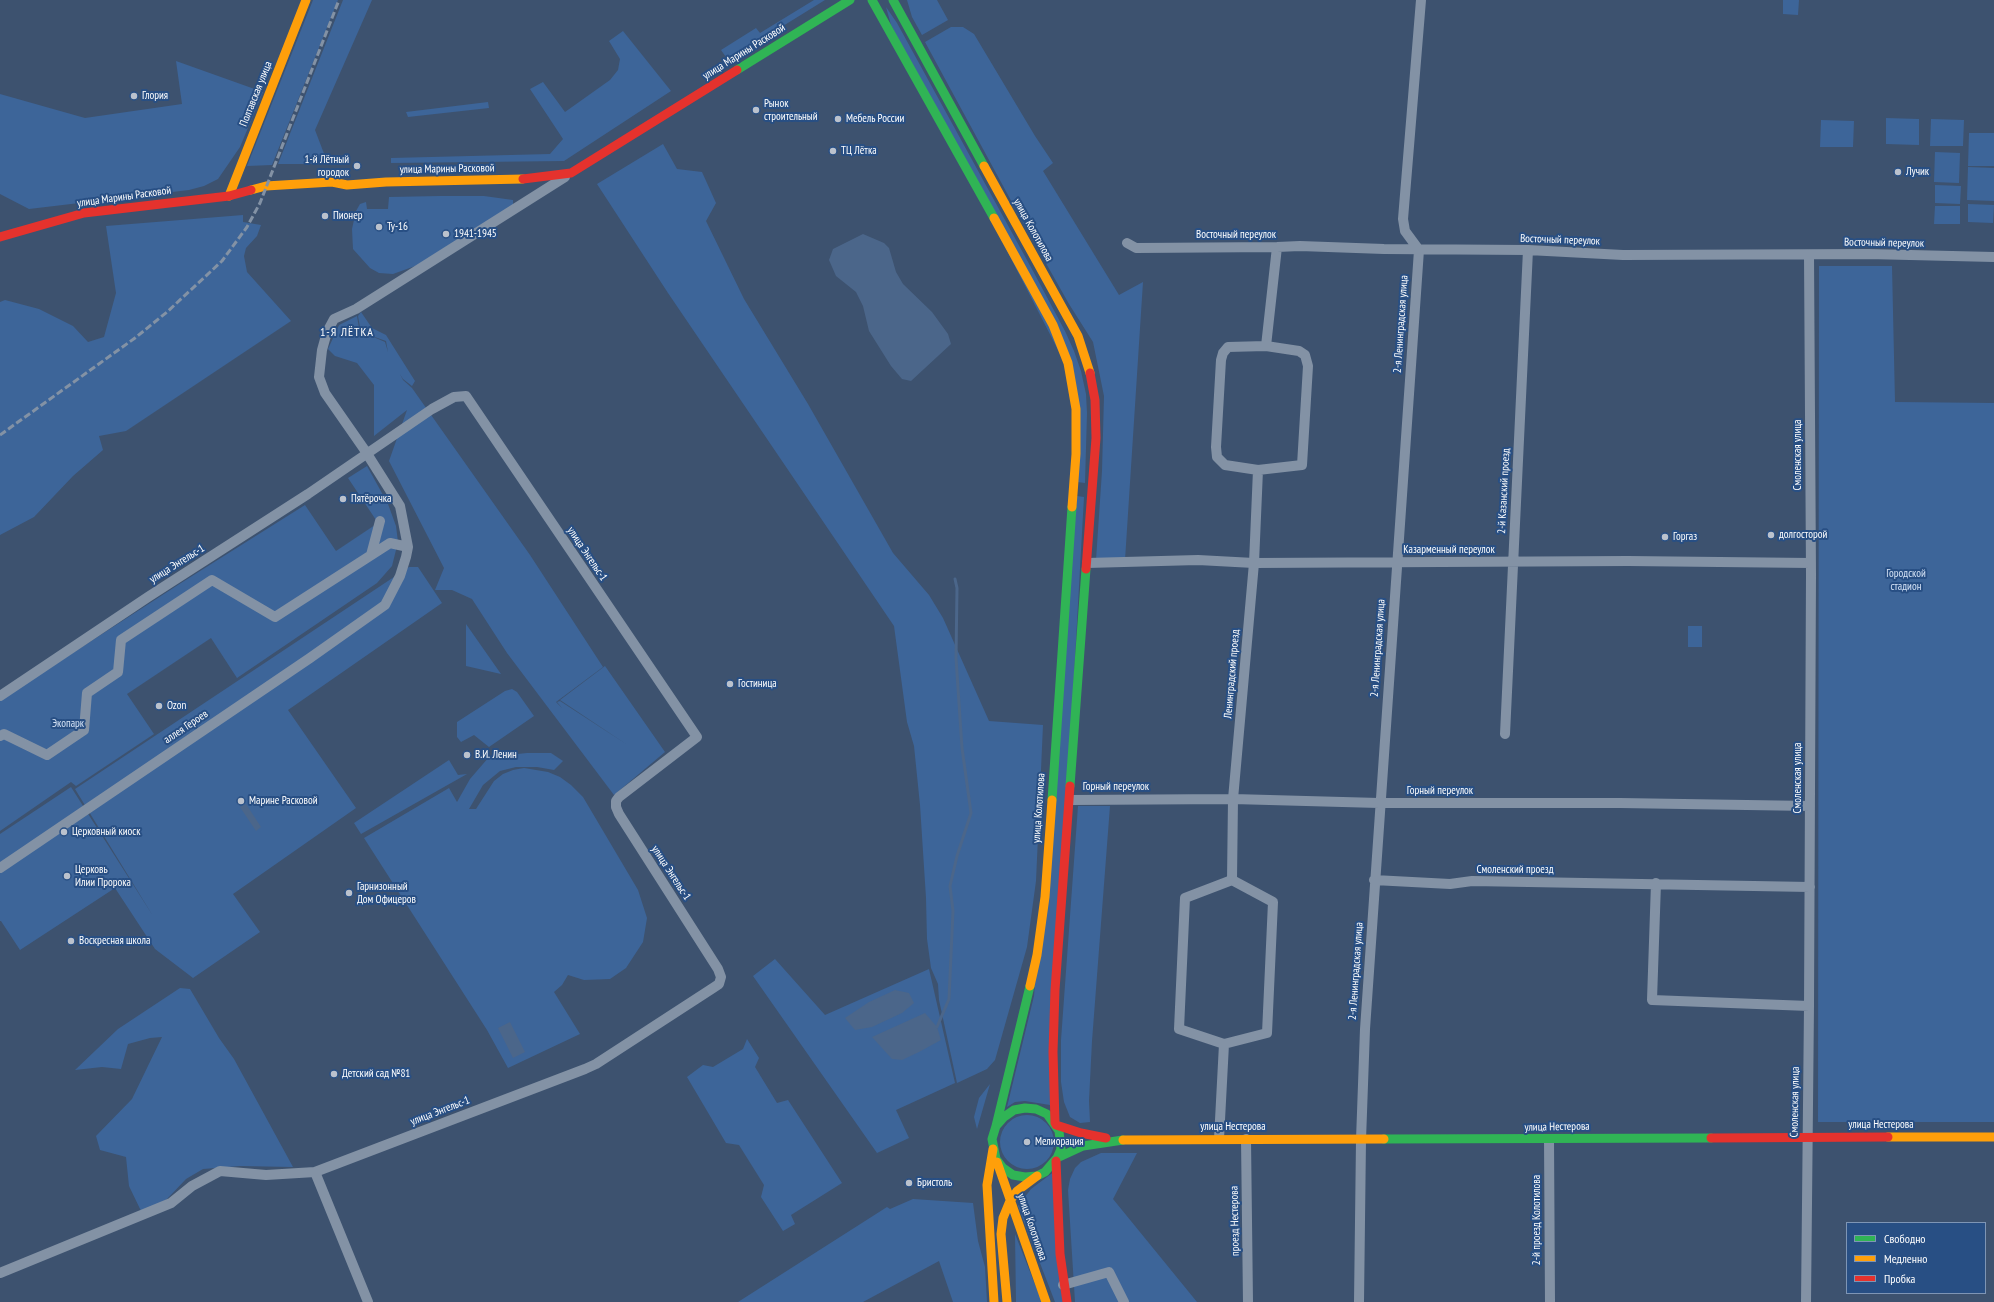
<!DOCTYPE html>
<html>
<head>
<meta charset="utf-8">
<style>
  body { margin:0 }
  #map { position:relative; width:1994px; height:1302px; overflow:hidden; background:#3d526f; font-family:"PT Sans Narrow",sans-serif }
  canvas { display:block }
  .legend { position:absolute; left:1846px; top:1222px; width:140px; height:72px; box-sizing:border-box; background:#284f84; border:1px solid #7e95b5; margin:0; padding:5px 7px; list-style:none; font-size:12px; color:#fff }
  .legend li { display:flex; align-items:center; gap:8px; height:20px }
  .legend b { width:20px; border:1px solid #7e95b5 }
</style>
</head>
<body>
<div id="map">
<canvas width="1994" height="1302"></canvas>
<ul class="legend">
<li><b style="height:5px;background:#30b455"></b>Свободно</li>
<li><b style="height:5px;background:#ff9f0a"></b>Медленно</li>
<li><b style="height:5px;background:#e5322d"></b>Пробка</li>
</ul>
</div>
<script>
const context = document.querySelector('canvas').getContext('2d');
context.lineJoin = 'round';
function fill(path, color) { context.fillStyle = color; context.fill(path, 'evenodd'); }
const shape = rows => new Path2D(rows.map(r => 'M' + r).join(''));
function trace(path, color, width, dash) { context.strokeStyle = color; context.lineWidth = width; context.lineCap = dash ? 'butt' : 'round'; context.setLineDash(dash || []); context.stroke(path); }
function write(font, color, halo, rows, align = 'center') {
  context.font = font + ' "PT Sans Narrow",sans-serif'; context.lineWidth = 4; context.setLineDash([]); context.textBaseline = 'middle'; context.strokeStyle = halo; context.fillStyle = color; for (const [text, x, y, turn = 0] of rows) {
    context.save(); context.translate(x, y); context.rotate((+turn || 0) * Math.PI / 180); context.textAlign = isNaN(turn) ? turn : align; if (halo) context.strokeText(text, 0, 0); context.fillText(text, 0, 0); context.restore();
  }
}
const green = shape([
  [313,0,338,0,272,165,247,166],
  [343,0,372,0,315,130,328,164,278,164],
  [814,0,825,0,728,60,721,50,756,28,760,33],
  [907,0,937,0,948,20,922,35,912,17],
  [1783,0,1799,0,1798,15,1783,14],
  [886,7,897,23,1033,271,1065,331,1074,351,1081,371,1086,394,1087,413,1085,483,1077,482,1074,381,891,25],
  [951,27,963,27,974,34,1035,136,1053,163,1043,171,1119,295,1143,282,1125,560,1096,560,1102,471,1104,396,1093,342,1069,304,1021,219,925,42],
  [623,31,671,91,564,161,391,163,391,158,550,154,563,139,530,89,543,82,565,112,610,80,618,70,620,59,609,41],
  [176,61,263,92,240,147,218,179,204,186,189,190,29,209,0,194,0,94,85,118,182,104],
  [488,102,489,108,408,117,406,112],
  [1886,118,1919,119,1919,145,1886,144],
  [1931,119,1964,120,1963,146,1930,146],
  [1821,120,1854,121,1853,147,1820,147],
  [1969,133,1994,133,1994,166,1968,166],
  [663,144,677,169,702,172,716,203,706,221,744,299,808,404,893,553,929,595,943,618,989,721,1043,725,1036,881,1027,947,995,1060,987,1069,957,1083,939,1000,938,984,931,968,927,939,926,898,920,805,914,746,907,722,894,626,668,293,597,184],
  [1935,152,1960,153,1959,183,1934,182],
  [1968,167,1994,168,1994,201,1967,200],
  [1935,185,1961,186,1960,204,1935,203],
  [440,196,484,196,513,200,513,205,418,265,393,274,379,273,370,268,353,249,352,229,356,211,360,204,366,202,367,209,388,209,389,197],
  [1968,204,1994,205,1993,223,1968,222],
  [1935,206,1960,206,1960,224,1934,224],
  [243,215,243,222,261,225,257,236,246,248,244,256,247,272,291,321,126,431,99,436,103,450,73,476,34,517,0,535,0,302,5,300,39,309,73,326,88,342,104,337,116,293,106,226],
  [1819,266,1892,266,1895,402,1994,403,1994,1122,1818,1122],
  [361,312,372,328,386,335,415,381,412,386,403,379,400,374,403,380,412,388,530,555,603,667,556,702,562,708,557,702,560,701,626,744,560,700,605,666,665,752,614,795,507,653,472,599,452,590,435,590,444,568,389,461,407,410,374,436,374,385,357,363,335,356,328,349,339,325,357,316,359,328,369,335,385,342,388,352,386,341,369,335,360,327,358,316],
  [367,466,388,504,396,526,398,542,392,566,377,583,237,678,211,638,127,694,154,734,76,786,71,782,0,831,0,700,181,583,305,505,336,551,378,523,348,478],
  [1077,496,1084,497,1050,1105,1025,1101,1015,1102,1007,1107,1034,996],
  [409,567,418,567,442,603,288,710,356,808,233,894,260,932,193,978,155,949,115,888,20,950,1,921,0,921,0,834,71,787,153,916,75,789],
  [466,624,501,674,466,666],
  [1688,626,1702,626,1702,647,1688,647],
  [512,689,517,692,534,716,489,747,474,735,461,742,457,737,457,722,505,691],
  [527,753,551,753,563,761,554,770,537,767,516,767,500,771,483,785,469,809,476,809,494,781,503,774,513,770,524,768,548,772,560,777,571,785,583,797,638,890,647,918,643,942,626,968,610,979,584,980,568,975,562,985,554,992,580,1034,508,1068,487,1030,364,838,449,788,457,802,470,779,489,757],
  [449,760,458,775,467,774,361,834,354,823],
  [1078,806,1110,806,1092,1041,1089,1101,1090,1122,1080,1123,1070,1117,1064,1102,1061,1082,1061,1040],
  [775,959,825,1015,929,969,955,1083,896,1110,909,1138,877,1153,753,976],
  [180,988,190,989,219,1038,234,1059,293,1167,240,1166,203,1169,186,1179,167,1199,142,1213,129,1186,126,1157,100,1150,96,1136,132,1099,162,1037,150,1038,128,1044,121,1069,102,1067,75,1070,118,1029],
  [747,1039,759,1058,755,1067,777,1103,788,1100,842,1183,791,1215,795,1224,783,1231,761,1197,764,1185,739,1145,726,1143,687,1077,703,1065,713,1067,743,1049],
  [990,1084,977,1129,974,1117,979,1098],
  '1000 1142a27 27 0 1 1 54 0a27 27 0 1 1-54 0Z',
  [1101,1153,1137,1153,1113,1199,1197,1302,1075,1302,1068,1190,1070,1179,1075,1168,1081,1162],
  [1055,1171,1063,1302,1055,1302,1018,1206,1031,1189],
  [913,1199,973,1203,978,1241,985,1267,987,1302,953,1302,939,1261,863,1302,738,1302,887,1207,890,1209],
  [1015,1234,1042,1302,1016,1302]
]);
const water = shape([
  [863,234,884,243,889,248,896,272,903,284,932,312,948,334,951,344,911,381,902,379,891,366,869,331,863,306,856,292,836,276,829,260,833,249],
  [246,804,261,827,256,831,240,807],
  [895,990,909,993,914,1003,902,1013,872,1027,855,1030,845,1018,869,1002],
  [925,1013,937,1027,941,1040,919,1052,902,1060,892,1059,872,1037],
  [510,1022,525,1052,513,1058,498,1028]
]);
const stream = shape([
  [937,1027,949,999,953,911,950,886,957,856,971,813,962,748,956,658,957,588,955,579]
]);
const street = shape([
  [1127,243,1136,248,1277,247,1300,246,1384,249,1528,250,1623,255,1868,254,1994,257],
  [1258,470,1225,465,1217,457,1216,447,1221,360,1223,353,1228,347,1266,346],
  [371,555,380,521],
  [1087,563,1198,560,1254,563,1628,561,1811,563],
  [0,696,148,597,308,494,432,409,454,397,466,396,697,737,619,797,616,801,616,807,619,814,718,969,721,977,719,984,713,988,596,1064,585,1069,315,1172,266,1175,220,1171,192,1186,171,1203,0,1273],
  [1505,734,1528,250],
  [0,736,4,734,47,755,84,730,87,693,118,672,121,640,212,580,275,617,390,543,408,547],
  [1070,800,1233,799,1379,803,1620,803,1810,806],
  [0,868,310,658,385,605,400,576,406,557,408,547,400,506,364,449,325,393,319,377,322,350,327,332,334,319,356,309,565,177],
  [1374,880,1450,884,1472,881,1810,887],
  [1656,883,1652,1000,1809,1006],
  [1224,1044,1179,1029,1185,898,1232,880],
  [1219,1139,1224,1044,1267,1033,1273,902,1232,880,1233,799,1254,563,1258,470,1302,465,1308,366,1305,355,1299,351,1266,346,1277,247],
  [1246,1139,1248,1302],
  [1549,1139,1550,1302],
  [315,1172,368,1302],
  [1063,1285,1109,1272,1124,1302],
  [1359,1302,1361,1140,1365,1029,1419,250,1405,231,1403,219,1421,0],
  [1806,1302,1809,1006,1811,574,1809,255]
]);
const fast = shape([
  [872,0,994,218],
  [893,0,984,166],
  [737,70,850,0],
  [1070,786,1086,569],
  [1052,800,1072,507],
  [996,1126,1030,986],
  [1384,1139,1711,1138],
  [1057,1158,1061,1149,1059,1131,1047,1114,1036,1109,1025,1108,1014,1110,1004,1117,996,1126,992,1139,996,1159,1003,1168,1013,1175,1025,1177,1037,1176,1045,1172,1057,1158,1083,1146,1123,1140]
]);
const slow = shape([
  [984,166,1078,336,1090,373],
  [251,190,266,186,332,182,347,185,386,182,523,179],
  [229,196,306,0],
  [994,218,1053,325,1068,363,1076,409,1076,454,1072,507],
  [1030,986,1037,955,1045,897,1052,800],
  [1888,1137,1994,1137],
  [1123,1140,1384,1139],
  [993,1149,987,1185,994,1302],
  [997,1162,1046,1302],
  [1007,1302,1001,1234,1003,1218,1010,1201,1017,1191,1037,1176]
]);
const jam = shape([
  [523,179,571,173,737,70],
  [0,237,84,213,229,196,251,190],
  [1086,569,1096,438,1095,400,1090,373],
  [1055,1123,1053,1052,1055,990,1070,786],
  [1056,1125,1081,1133,1106,1138],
  [1711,1138,1888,1137],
  [1056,1161,1060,1254,1067,1302]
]);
const rail = shape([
  [0,435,135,338,167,312,222,261,247,227,260,203,339,0]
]);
const markers = [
  [134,96,4,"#bbc2cd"],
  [756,110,4,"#bbc2cd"],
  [838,119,4,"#bbc2cd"],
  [833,151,4,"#bbc2cd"],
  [357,166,4,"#bbc2cd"],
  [1898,172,4,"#bbc2cd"],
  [325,216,4,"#bbc2cd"],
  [379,227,4,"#bbc2cd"],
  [446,234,4,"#bbc2cd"],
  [343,499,4,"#bbc2cd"],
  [1771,535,4,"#bbc2cd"],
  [1665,537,4,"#bbc2cd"],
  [730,684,4,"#bbc2cd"],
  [159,706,4,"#bbc2cd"],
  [467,755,4,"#bbc2cd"],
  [241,801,4,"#bbc2cd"],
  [64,832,4,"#bbc2cd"],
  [67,876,4,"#bbc2cd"],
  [349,893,4,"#bbc2cd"],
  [71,941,4,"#bbc2cd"],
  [334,1074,4,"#bbc2cd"],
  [1027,1142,4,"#bbc2cd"],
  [909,1183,4,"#bbc2cd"]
];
const streetNames = [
  ["улица Марины Расковой",744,52,-32],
  ["Полтавская улица",256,94,-68],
  ["улица Марины Расковой",447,169,-1],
  ["улица Марины Расковой",124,197,-8],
  ["улица Колотилова",1033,230,61],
  ["Восточный переулок",1236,235],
  ["Восточный переулок",1560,240,2],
  ["Восточный переулок",1884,243,1],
  ["2-я Ленинградская улица",1401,324,-86],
  ["Смоленская улица",1798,455,-90],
  ["2-й Казанский проезд",1504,491,-87],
  ["Казарменный переулок",1449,550],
  ["улица Энгельс-1",587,554,56],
  ["улица Энгельс-1",177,564,-32],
  ["2-я Ленинградская улица",1378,648,-86],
  ["Ленинградский проезд",1232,674,-85],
  ["аллея Героев",186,727,-34],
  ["Смоленская улица",1798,778,-90],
  ["Горный переулок",1116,787],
  ["Горный переулок",1440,791],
  ["улица Колотилова",1039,808,-86],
  ["Смоленский проезд",1515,870],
  ["улица Энгельс-1",671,873,57],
  ["2-я Ленинградская улица",1356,971,-86],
  ["Смоленская улица",1795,1102,-89],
  ["улица Энгельс-1",440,1111,-21],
  ["улица Нестерова",1881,1125],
  ["улица Нестерова",1233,1127],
  ["улица Нестерова",1557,1127,-1],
  ["2-й проезд Колотилова",1537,1220,-90],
  ["проезд Нестерова",1235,1221,-91],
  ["улица Колотилова",1032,1227,71]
];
const poiNames = [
  ["Глория",142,96],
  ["Рынок",764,104],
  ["строительный",764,117],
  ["Мебель России",846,119],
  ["ТЦ Лётка",841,151],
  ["1-й Лётный",349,160,"right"],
  ["городок",349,173,"right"],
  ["Лучик",1906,172],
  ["Пионер",333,216],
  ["Ту-16",387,227],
  ["1941-1945",454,234],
  ["Пятёрочка",351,499],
  ["долгосторой",1779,535],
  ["Горгаз",1673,537],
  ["Гостиница",738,684],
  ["Ozon",167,706],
  ["В.И. Ленин",475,755],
  ["Марине Расковой",249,801],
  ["Церковный киоск",72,832],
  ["Церковь",75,870],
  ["Илии Пророка",75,883],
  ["Гарнизонный",357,887],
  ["Дом Офицеров",357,900],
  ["Воскресная школа",79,941],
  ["Детский сад №81",342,1074],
  ["Мелиорация",1035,1142],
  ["Бристоль",917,1183]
];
const parkNames = [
  ["Городской",1906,574],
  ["стадион",1906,587],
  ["Экопарк",68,724]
];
const neighbourhoodNames = [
  ["1-Я ЛЁТКА",347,333]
];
fill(green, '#3d6599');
fill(water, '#4b668a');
trace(stream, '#4b668a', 3);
trace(street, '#8392a5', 10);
trace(fast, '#30b455', 9);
trace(slow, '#ff9f0a', 9);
trace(jam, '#e5322d', 9);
trace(rail, '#8392a5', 3, [7, 3]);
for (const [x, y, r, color] of markers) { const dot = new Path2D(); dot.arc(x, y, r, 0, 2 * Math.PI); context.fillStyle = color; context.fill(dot); trace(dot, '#284f84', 1.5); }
write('11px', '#fff', '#284f84', streetNames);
write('11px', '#fff', '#284f84', poiNames, 'left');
write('11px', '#d5e3f6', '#284f84', parkNames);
context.letterSpacing = '1px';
write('12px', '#fff', '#284f84', neighbourhoodNames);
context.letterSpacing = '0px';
</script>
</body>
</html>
